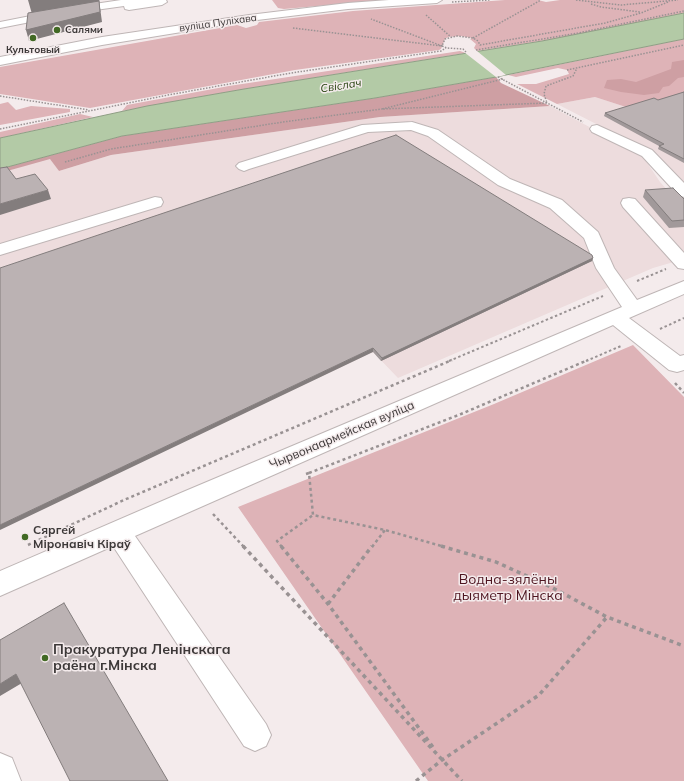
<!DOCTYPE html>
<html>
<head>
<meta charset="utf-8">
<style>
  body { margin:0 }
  canvas { display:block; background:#f4ebec }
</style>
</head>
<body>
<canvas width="684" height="781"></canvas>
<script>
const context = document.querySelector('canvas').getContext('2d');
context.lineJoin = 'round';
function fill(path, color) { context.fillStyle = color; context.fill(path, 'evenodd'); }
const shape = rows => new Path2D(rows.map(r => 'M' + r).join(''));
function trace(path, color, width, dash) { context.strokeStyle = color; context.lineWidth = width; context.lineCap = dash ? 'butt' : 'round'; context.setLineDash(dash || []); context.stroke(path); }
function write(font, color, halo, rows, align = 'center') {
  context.font = font + ' Mulish,sans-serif'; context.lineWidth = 3; context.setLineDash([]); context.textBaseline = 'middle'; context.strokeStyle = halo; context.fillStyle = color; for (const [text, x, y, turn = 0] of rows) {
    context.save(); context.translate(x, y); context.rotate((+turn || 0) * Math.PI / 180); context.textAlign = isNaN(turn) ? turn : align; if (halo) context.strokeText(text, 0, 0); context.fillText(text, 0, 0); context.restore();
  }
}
const built = shape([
  [595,97,626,107,684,135,684,184,653,153,557,104],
  [550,106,642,155,660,182,684,208,684,259,653,268,398,378,373,352,0,528,0,173,50,158,59,171,111,155,380,117]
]);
const green = shape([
  [272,0,386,0,284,9,278,8],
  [505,0,538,0,546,2,560,0,684,0,684,13,560,38,477,51,474,48,476,44,470,39,472,38,461,36,448,37,445,39,441,49,439,50,295,70,90,108,0,94,0,67,237,25,246,28,257,25,259,22,353,11],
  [684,39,684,95,629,108,595,97,557,104,517,84,536,84,569,74,567,70,558,68,516,77,508,75],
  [460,51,466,53,244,89,122,111,127,105,229,86],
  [8,102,16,110,31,106,70,109,70,112,0,125,0,104],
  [80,114,93,117,0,138,0,132],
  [633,345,684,397,684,781,428,781,238,507,494,404]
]);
const forest = shape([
  [684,60,684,77,678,78,669,86,663,87,659,93,644,95,621,92,604,88,607,80,621,79,636,82,671,69,672,62],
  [496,77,501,83,550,106,380,117,111,155,59,171,50,159,0,173,0,169,122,136,375,98]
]);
const water = shape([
  [684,13,684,39,496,77,375,98,122,136,0,169,0,138,147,106,244,89,542,41,684,13]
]);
const pier = shape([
  [476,50,477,51,506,75,496,77,464,52]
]);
const pathFar3 = shape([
  [576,0,621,5,678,0],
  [452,2,490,0],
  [591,4,601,7,640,12],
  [426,15,451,37],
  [293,28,442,46,371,19],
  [473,38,541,0],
  [476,50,578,33,684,11],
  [466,52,463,49,447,48,442,46,445,39,457,36,473,38,478,41,480,45,605,23,641,13,668,2],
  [567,70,684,45],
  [498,77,583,122],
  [503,79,382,109,547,103,544,94,546,86,573,76,577,68],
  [0,96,89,110],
  [0,129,168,95,291,73,441,51,446,48],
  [65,162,111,149,283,122,382,109]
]);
const pathFar2 = shape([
  [637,281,666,269],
  [660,329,684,318],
  [449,361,603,296],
  [586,361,621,346]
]);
const pathFar1 = shape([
  [675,383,684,393],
  [309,473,461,414,588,360],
  [306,474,309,473,313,515,385,530,445,547],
  [213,514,244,547],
  [28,545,124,500,452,360],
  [282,547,277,541,313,515],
  [372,547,385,530]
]);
const path = shape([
  [243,546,462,781],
  [281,546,328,604,435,750],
  [441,546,496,562,551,587,607,617,684,646],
  [328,604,372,546],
  [416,781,442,760,539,695,607,617]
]);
const minor = shape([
  [121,0,166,0,167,2,162,5,129,10,125,9,124,6,81,12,0,28,0,22,81,6,121,0],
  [389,0,442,0,437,3,348,9,249,21,102,45,0,65,0,57,102,37,249,15,348,3,389,0],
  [412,122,438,130,510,179,562,200,598,232,614,268,637,300,684,281,684,294,629,318,680,356,684,355,684,370,677,372,669,370,613,325,135,536,266,724,271,735,266,746,255,751,244,746,113,546,0,596,0,571,183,492,622,307,596,268,584,238,550,208,498,185,428,136,411,130,368,132,249,169,244,171,239,169,236,166,239,163,362,125,412,122],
  [597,125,652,150,684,183,684,197,678,195,642,156,592,132,590,129,592,126,597,125],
  [155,197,161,198,163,202,161,206,0,255,0,244,155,197],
  [629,198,635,199,684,253,684,269,678,268,623,207,621,203,623,199,629,198],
  [0,753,12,758,21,781,0,781,0,753]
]);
const wall = shape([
  [684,92,684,163,658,149,659,146,604,116,605,113,658,100],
  [645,190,684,199,684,227,669,228,643,197],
  [593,258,592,261,381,361,373,352,0,268]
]);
const shadedWall = shape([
  [28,0,99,0,102,22,29,41,26,30,32,14],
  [48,190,51,199,0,215,0,204],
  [593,258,592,261,381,361,382,358],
  [373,348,373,352,0,530,0,525],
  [16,674,22,683,0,696,0,684]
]);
const building = shape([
  [99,1,100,12,26,30,28,13,99,1],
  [684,92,684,159,659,146,664,144,605,113,654,98,658,100,684,92],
  [396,135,592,255,593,258,382,358,373,348,0,525,0,268,396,135],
  [7,167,16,179,35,174,48,190,0,204,0,168,7,167],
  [673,188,684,199,684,220,672,221,645,190,673,188],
  [64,603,168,781,70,781,16,674,0,684,0,640,64,603]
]);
const markers = [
  [57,30,4,"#416924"],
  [33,38,4,"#416924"],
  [25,537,4,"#416924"],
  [45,658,4,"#416924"]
];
const farStreetnames = [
  ["вуліца Пуліхава",218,23,-8]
];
const farPoinames = [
  ["Салями",65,30],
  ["Культовый",33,50,"center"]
];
const farWaternames = [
  ["Свіслач",341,86,-9]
];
const streetNames = [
  ["Чырвонаармейская вуліца",342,435,-23]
];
const poiNames = [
  ["Сяргей",33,530],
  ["Міронавіч Кіраў",33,544]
];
const nearParknames = [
  ["Водна-зялёны",508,580],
  ["дыяметр Мінска",508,596]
];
const nearPoinames = [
  ["Пракуратура Ленінскага",53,650],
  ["раёна г.Мінска",53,666]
];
fill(built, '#eddcdd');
fill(green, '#deb3b7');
fill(forest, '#ce9fa3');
fill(water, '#b3caa6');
trace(water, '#8f9e85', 1);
fill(pier, '#f4ebec');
trace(minor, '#bfb6b6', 2);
trace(pathFar3, '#999293', 1.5, [1.5, 1.5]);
trace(pathFar2, '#999293', 2, [2.5, 2.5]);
trace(pathFar1, '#999293', 2.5, [3, 3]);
trace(path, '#999293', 3.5, [4, 4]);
fill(minor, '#fff');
fill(wall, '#a1999a');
fill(shadedWall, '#837d7d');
fill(building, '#bbb2b3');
trace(building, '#837d7d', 1);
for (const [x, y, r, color] of markers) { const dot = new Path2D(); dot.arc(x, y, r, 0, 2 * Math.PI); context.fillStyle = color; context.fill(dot); trace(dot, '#f4ebec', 1.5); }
write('10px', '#3c3838', '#f4ebec', farStreetnames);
write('bold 10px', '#3c3838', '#f4ebec', farPoinames, 'left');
write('italic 11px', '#213e09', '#f4ebec', farWaternames);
write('12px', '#3c3838', '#f4ebec', streetNames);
write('bold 12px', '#3c3838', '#f4ebec', poiNames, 'left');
write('14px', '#4e1520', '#f4ebec', nearParknames);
write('bold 14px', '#3c3838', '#f4ebec', nearPoinames, 'left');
</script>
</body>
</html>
